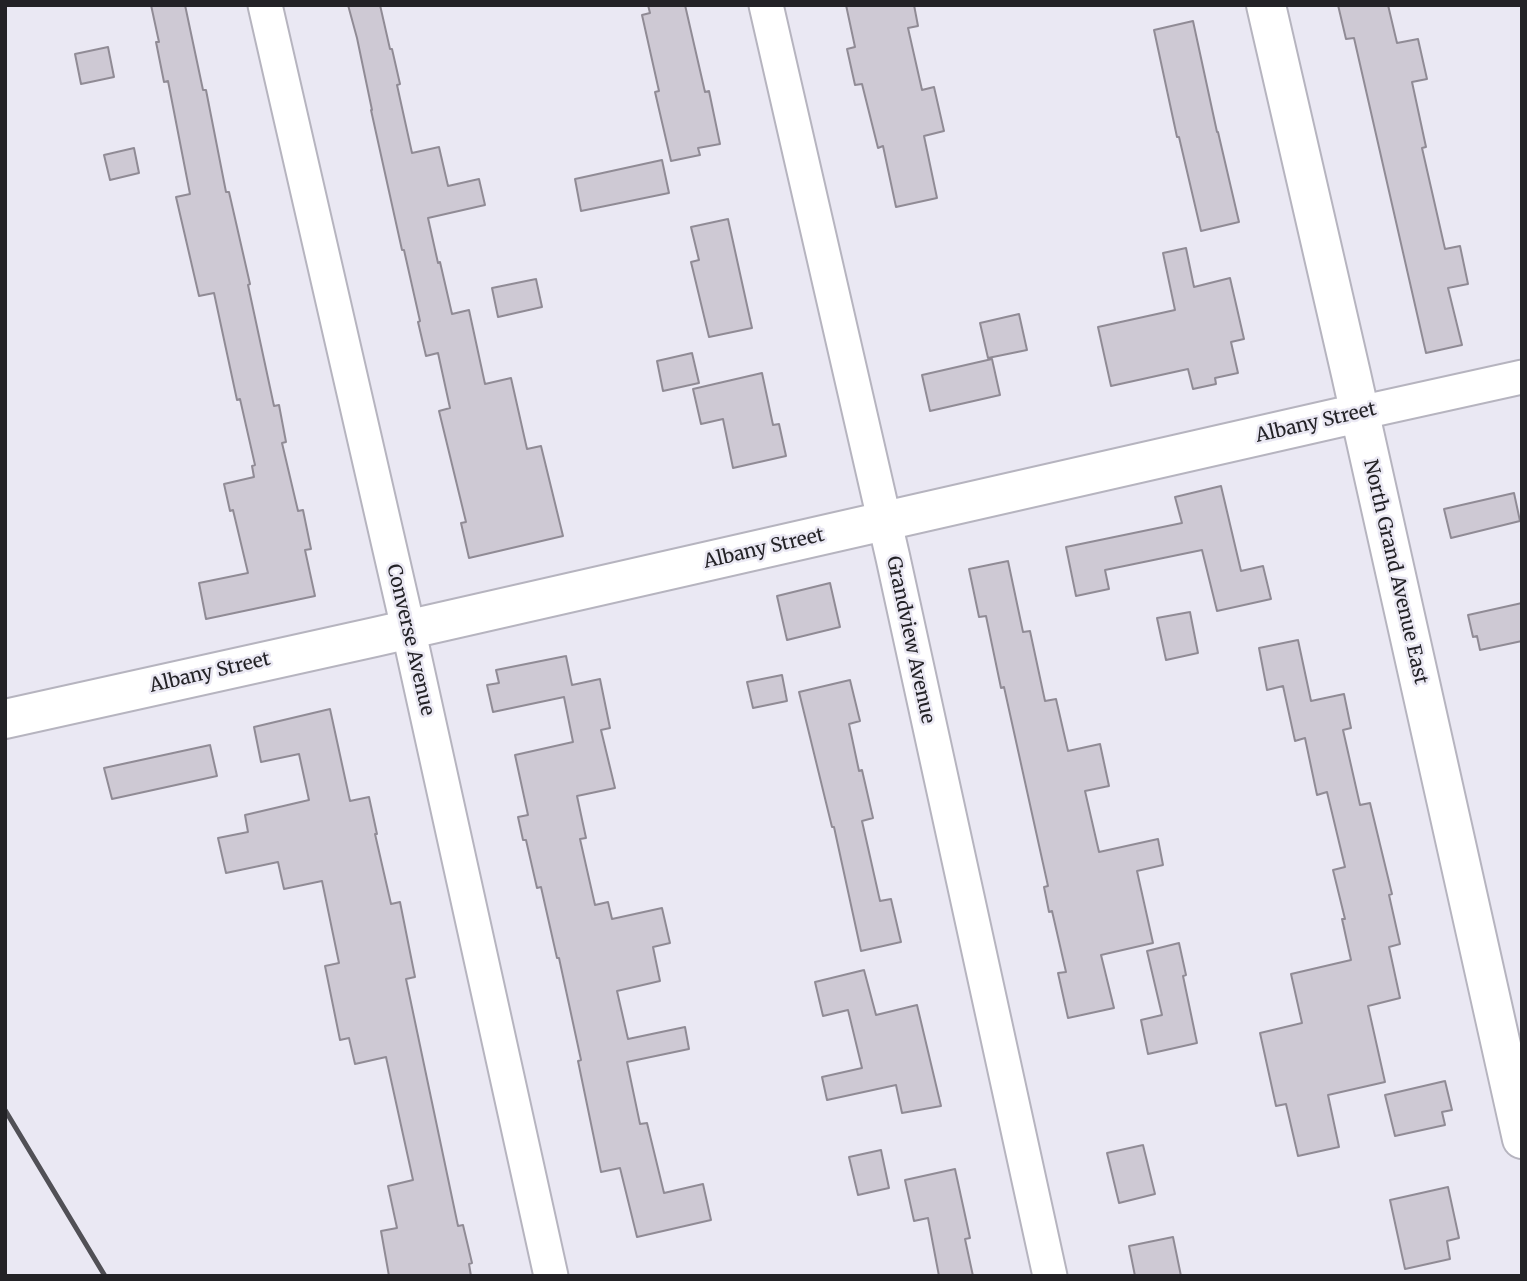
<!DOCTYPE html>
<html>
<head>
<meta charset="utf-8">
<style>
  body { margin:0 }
  #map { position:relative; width:1527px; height:1281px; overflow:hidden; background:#eae8f3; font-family:Merriweather,serif }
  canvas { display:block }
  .frame { position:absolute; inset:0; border:7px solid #232226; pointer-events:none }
</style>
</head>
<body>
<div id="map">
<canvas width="1527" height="1281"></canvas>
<div class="frame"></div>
</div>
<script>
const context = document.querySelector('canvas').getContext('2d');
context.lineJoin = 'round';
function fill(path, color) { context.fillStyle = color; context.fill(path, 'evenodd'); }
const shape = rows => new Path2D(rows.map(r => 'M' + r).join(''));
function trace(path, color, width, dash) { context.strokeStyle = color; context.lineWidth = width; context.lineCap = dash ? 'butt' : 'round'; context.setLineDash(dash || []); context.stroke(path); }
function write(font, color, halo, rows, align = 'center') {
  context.font = font + ' Merriweather,serif'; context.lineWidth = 5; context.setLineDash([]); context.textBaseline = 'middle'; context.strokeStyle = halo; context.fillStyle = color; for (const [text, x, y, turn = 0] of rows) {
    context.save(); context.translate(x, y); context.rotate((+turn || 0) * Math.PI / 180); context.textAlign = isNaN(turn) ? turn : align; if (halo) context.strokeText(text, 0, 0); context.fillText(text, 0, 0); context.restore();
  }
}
const building = shape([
  [151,5,185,5,203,90,206,90,226,192,229,192,250,284,248,285,274,406,279,405,286,442,282,443,298,511,303,510,311,549,305,550,315,596,206,619,199,583,248,573,233,510,230,511,224,484,254,477,252,466,255,465,240,399,237,400,214,293,199,296,176,197,190,194,168,81,164,82,156,42,159,42,151,5],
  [348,5,380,5,390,49,392,49,400,84,397,85,412,153,439,147,448,186,479,179,485,205,428,218,438,263,440,262,452,314,469,310,485,384,511,378,527,449,541,446,563,536,469,558,461,523,466,522,439,411,450,408,438,353,426,356,418,322,420,321,404,250,402,250,371,110,372,110,357,38,348,5],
  [648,5,685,5,705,92,709,91,720,144,698,148,700,155,671,161,655,92,659,91,642,15,650,13,648,5],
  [846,5,914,5,918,26,908,28,922,90,934,87,944,131,924,136,937,198,896,207,883,146,878,148,862,84,855,85,847,49,855,47,846,5],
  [1338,5,1388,5,1397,43,1418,39,1427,79,1412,82,1426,147,1422,148,1445,249,1460,246,1468,284,1448,288,1462,345,1426,353,1354,38,1346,39,1338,5],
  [1193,21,1217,132,1218,132,1239,222,1201,231,1179,137,1177,137,1154,30,1193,21],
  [108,47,114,77,81,84,75,54,108,47],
  [134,148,139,173,110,180,104,155,134,148],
  [662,160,669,193,581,211,575,179,662,160],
  [728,219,752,328,709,337,691,262,699,260,691,227,728,219],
  [1186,248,1194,287,1230,278,1244,339,1231,342,1238,373,1215,378,1216,384,1193,389,1188,369,1111,386,1098,327,1175,310,1163,253,1186,248],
  [536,279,542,307,498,317,492,288,536,279],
  [1019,314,1027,350,988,358,980,323,1019,314],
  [692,353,699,383,663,391,657,361,692,353],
  [992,359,1000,395,930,411,922,375,992,359],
  [762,373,773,425,779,424,786,456,733,468,723,419,701,424,693,389,762,373],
  [1221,486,1241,571,1263,566,1271,599,1217,611,1202,550,1105,570,1109,589,1076,596,1066,547,1182,523,1175,497,1221,486],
  [1514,493,1520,521,1451,538,1444,509,1514,493],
  [1008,561,1023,632,1030,631,1045,701,1056,699,1068,751,1100,744,1109,786,1085,791,1099,852,1158,839,1163,865,1137,871,1153,943,1101,955,1114,1008,1068,1018,1058,973,1066,972,1052,911,1049,912,1044,887,1048,886,1004,687,1001,688,986,616,979,617,969,569,1008,561],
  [830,583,840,627,787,640,777,596,830,583],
  [1522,603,1522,641,1480,650,1477,636,1473,637,1468,615,1522,603],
  [1190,612,1198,653,1166,660,1157,618,1190,612],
  [1298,640,1311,701,1344,694,1351,728,1343,730,1360,805,1370,803,1392,894,1389,895,1400,944,1389,947,1400,998,1368,1006,1385,1082,1328,1095,1339,1147,1298,1156,1286,1104,1276,1106,1260,1033,1302,1023,1291,974,1351,960,1342,919,1345,919,1333,870,1345,867,1327,792,1317,795,1305,738,1295,741,1283,686,1267,690,1259,648,1298,640],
  [566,656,572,685,600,679,610,728,601,730,615,788,577,796,586,838,580,839,595,905,608,902,612,919,662,908,670,943,653,947,660,981,617,991,628,1039,685,1027,689,1049,627,1062,640,1124,647,1123,664,1193,703,1184,711,1220,637,1237,620,1168,601,1172,578,1061,581,1060,559,958,557,958,541,887,537,888,526,840,523,840,518,817,528,815,515,755,573,742,564,697,493,712,487,685,499,683,496,670,566,656],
  [782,675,787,701,753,708,747,682,782,675],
  [850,680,860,721,849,724,859,771,862,770,873,818,862,821,880,901,891,899,901,942,861,951,834,827,832,827,799,692,850,680],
  [330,709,350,801,369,797,377,834,375,834,391,904,400,902,415,977,406,979,458,1226,463,1225,472,1263,469,1264,471,1276,389,1276,381,1231,397,1228,388,1186,413,1180,386,1057,355,1064,349,1038,340,1040,325,966,339,963,322,881,284,889,278,862,226,873,218,838,248,832,245,815,309,800,299,754,261,762,254,727,330,709],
  [210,745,217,776,112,799,104,768,210,745],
  [1179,943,1186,975,1183,976,1197,1043,1148,1054,1141,1020,1162,1015,1147,951,1179,943],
  [864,970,876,1015,917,1005,941,1106,902,1113,896,1085,827,1100,822,1077,862,1068,848,1010,823,1016,815,982,864,970],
  [1445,1081,1452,1110,1442,1112,1445,1125,1395,1136,1385,1095,1445,1081],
  [1143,1145,1155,1194,1119,1203,1107,1153,1143,1145],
  [881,1150,889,1188,858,1195,849,1157,881,1150],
  [955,1169,970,1238,965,1239,973,1276,939,1276,928,1218,914,1221,905,1180,955,1169],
  [1448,1187,1459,1238,1447,1241,1450,1259,1405,1269,1390,1200,1448,1187],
  [1173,1237,1181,1276,1135,1276,1129,1246,1173,1237]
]);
const street = shape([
  [265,5,408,628,551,1276],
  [766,5,893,558,1050,1276],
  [1359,413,1522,377]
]);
const secondary = shape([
  [1266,5,1351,374,1522,1139],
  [5,719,375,637,1359,413]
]);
const rail = shape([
  [5,1110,105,1276]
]);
const streetNames = [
  ["Albany Street",1316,423,-13],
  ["Albany Street",764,549,-13],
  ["North Grand Avenue East",1395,572,77],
  ["Converse Avenue",410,640,77],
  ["Grandview Avenue",910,640,78],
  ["Albany Street",210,673,-13]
];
fill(building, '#cec9d4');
trace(building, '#908b95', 2);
trace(street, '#b6b4bf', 37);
trace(secondary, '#b6b4bf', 42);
trace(street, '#fff', 33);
trace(secondary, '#fff', 38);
trace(rail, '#515056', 5);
write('19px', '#232226', '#eae8f3', streetNames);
</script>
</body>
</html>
